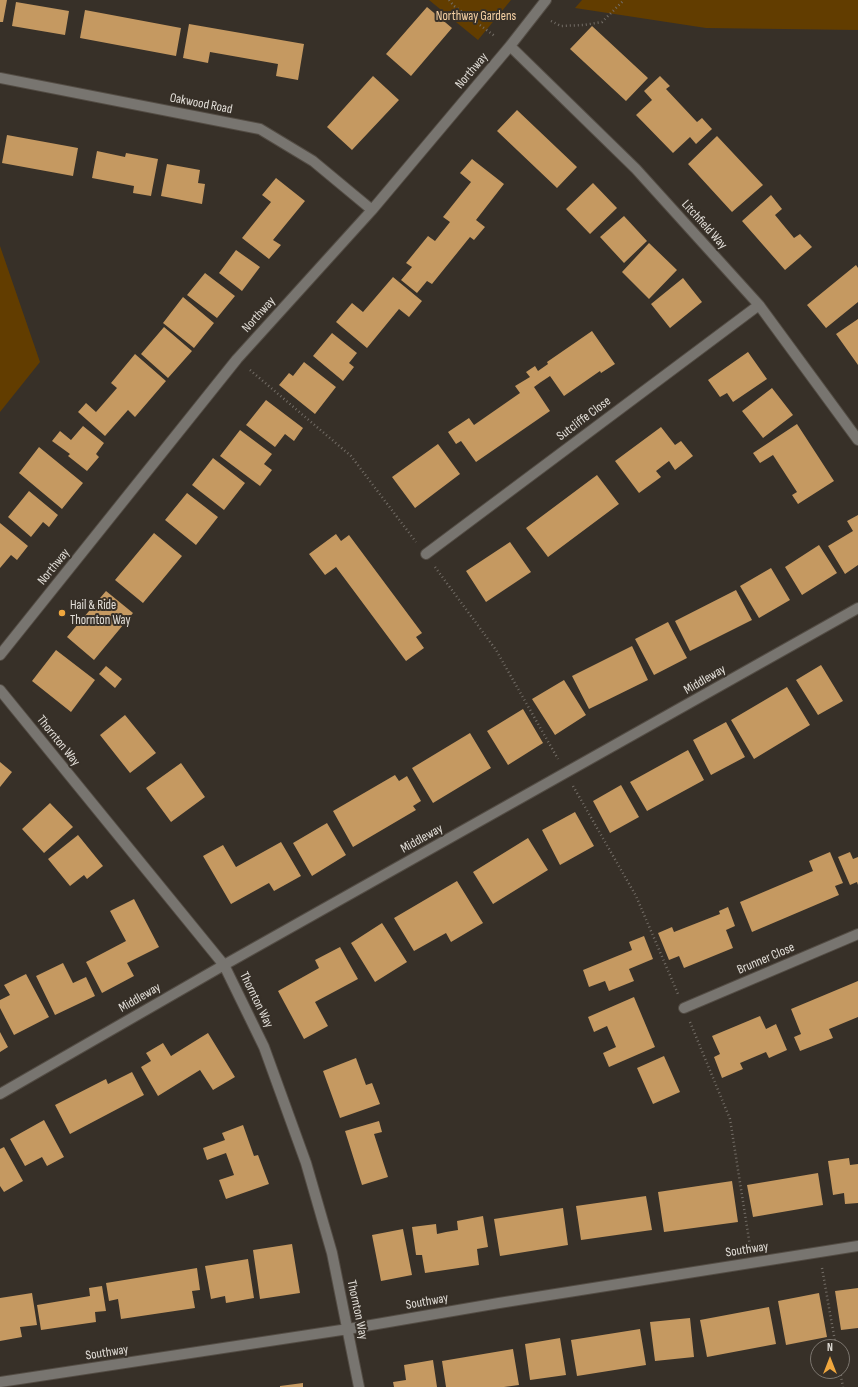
<!DOCTYPE html>
<html>
<head>
<meta charset="utf-8">
<style>
  body { margin:0 }
  #map { position:relative; width:858px; height:1387px; overflow:hidden; background:#373028; font-family:"Sofia Sans Condensed",sans-serif }
  canvas { display:block }
  .north { position:absolute; left:810px; top:1339px; width:40px; height:40px; box-sizing:border-box; background:#373028; border:1px solid #7c766f; border-radius:50%; rotate:0deg; font-size:11px; font-weight:700; line-height:16px; text-align:center; color:#e3dfd9 }
  .north::after { content:''; display:block; margin:auto; width:14px; height:18px; background:#f0a73e; clip-path:polygon(50% 0,100% 100%,50% 72%,0 100%) }
</style>
</head>
<body>
<div id="map">
<canvas width="858" height="1387"></canvas>
<div class="north">N</div>
</div>
<script>
const context = document.querySelector('canvas').getContext('2d');
context.lineJoin = 'round';
function fill(path, color) { context.fillStyle = color; context.fill(path, 'evenodd'); }
const shape = rows => new Path2D(rows.map(r => 'M' + r).join(''));
function trace(path, color, width, dash) { context.strokeStyle = color; context.lineWidth = width; context.lineCap = dash ? 'butt' : 'round'; context.setLineDash(dash || []); context.stroke(path); }
function write(font, color, halo, rows, align = 'center') {
  context.font = font + ' "Sofia Sans Condensed",sans-serif'; context.lineWidth = 4; context.setLineDash([]); context.textBaseline = 'middle'; context.strokeStyle = halo; context.fillStyle = color; for (const [text, x, y, turn = 0] of rows) {
    context.save(); context.translate(x, y); context.rotate((+turn || 0) * Math.PI / 180); context.textAlign = isNaN(turn) ? turn : align; if (halo) context.strokeText(text, 0, 0); context.fillText(text, 0, 0); context.restore();
  }
}
const green = shape([
  [429,0,511,0,478,40],
  [582,0,858,0,858,30,706,28,575,8],
  [0,246,40,362,0,412]
]);
const building = shape([
  [0,0,7,0,3,22,0,22],
  [16,2,69,11,65,35,12,26],
  [427,7,452,28,411,76,386,54],
  [85,10,181,28,176,56,80,38],
  [189,24,304,44,298,80,276,76,278,64,210,52,208,63,183,58],
  [592,26,648,78,626,101,570,49],
  [373,76,399,100,352,150,327,127],
  [660,76,670,86,666,89,697,122,702,118,712,129,696,144,690,137,673,153,636,115,652,100,644,91],
  [517,110,577,167,557,188,497,131],
  [7,135,78,148,73,176,2,163],
  [717,136,763,185,732,212,688,164],
  [97,151,125,157,126,153,158,159,151,196,133,193,134,186,92,178],
  [472,159,504,184,476,220,485,227,474,240,470,237,432,284,427,281,417,293,401,280,412,267,406,263,428,236,435,241,450,222,443,217,471,182,460,173],
  [167,164,200,170,198,183,205,184,202,204,161,196],
  [276,178,305,201,273,240,281,245,269,259,242,238,271,202,262,195],
  [593,183,617,208,590,234,566,209],
  [771,195,782,209,775,215,794,238,800,234,812,247,785,270,742,221],
  [624,216,647,241,624,263,600,237],
  [649,243,677,270,649,299,622,272],
  [236,250,260,267,242,291,219,273],
  [856,265,858,268,858,302,826,328,807,305],
  [205,273,235,296,217,318,187,295],
  [393,277,422,301,409,317,399,309,367,348,336,322,352,303,363,312],
  [683,278,702,302,670,328,651,304],
  [183,297,214,323,194,348,163,323],
  [858,319,858,365,836,334],
  [164,327,192,351,168,378,141,354],
  [592,331,615,364,601,373,600,371,564,396,550,376,541,382,534,387,550,411,476,462,461,441,456,444,448,432,469,418,474,425,520,393,515,386,530,377,526,372,535,366,538,371,548,364,547,362],
  [332,333,357,353,349,363,354,367,343,381,313,356],
  [748,352,767,379,733,402,727,393,720,397,708,380],
  [135,354,166,381,135,417,128,410,105,436,78,412,86,403,96,412,117,388,111,383],
  [304,362,336,387,315,414,279,385,289,373,293,376],
  [772,388,793,415,763,438,742,411],
  [266,400,303,428,294,441,285,434,275,447,246,425],
  [797,424,834,481,798,504,792,495,797,492,773,455,760,463,753,453],
  [83,426,104,443,96,454,99,457,87,471,68,456,70,454,52,441,60,431,71,440],
  [661,427,675,445,681,441,693,456,675,470,669,461,656,471,661,477,639,493,615,461],
  [240,430,272,454,264,464,272,470,260,486,220,456],
  [438,444,460,474,415,508,392,477],
  [39,447,83,483,62,509,19,473],
  [213,458,245,483,224,510,192,485],
  [597,475,619,504,548,557,526,528],
  [29,491,58,515,49,527,43,522,31,537,8,517],
  [187,493,218,517,196,545,165,520],
  [858,515,858,565,845,574,828,546,853,531,847,521],
  [0,523,28,546,17,560,11,555,0,568],
  [154,533,182,556,143,603,115,580],
  [336,534,341,541,349,535,422,633,416,637,424,648,406,661,336,567,325,575,309,554],
  [510,542,531,572,486,602,466,571],
  [819,545,837,573,802,595,785,567],
  [771,568,790,600,759,618,740,586],
  [736,590,752,620,690,651,675,621],
  [106,591,133,613,94,660,67,637],
  [668,622,687,658,654,675,635,639],
  [632,646,648,680,589,709,572,676],
  [56,650,95,680,71,712,32,681],
  [821,665,843,701,818,715,796,680],
  [106,666,122,679,115,688,99,674],
  [564,680,586,715,555,735,532,699],
  [787,687,810,725,754,759,731,720],
  [523,709,543,743,508,765,487,731],
  [125,715,156,753,130,773,100,735],
  [726,722,745,757,711,775,693,740],
  [470,733,491,768,433,803,412,768],
  [688,750,704,780,647,811,630,782],
  [0,762,12,772,0,787],
  [181,763,205,797,171,822,146,788],
  [395,775,399,781,407,776,421,801,413,806,416,810,353,847,333,811],
  [621,785,639,817,610,833,593,801],
  [50,803,73,827,44,853,22,829],
  [575,812,594,846,560,865,542,830],
  [327,823,346,855,312,876,293,843],
  [78,835,103,866,87,879,84,875,70,886,48,859],
  [528,838,548,870,493,904,473,872],
  [281,842,301,876,274,891,269,883,231,904,203,856,223,845,236,867],
  [830,852,843,883,835,886,839,895,752,932,740,902,813,871,809,861],
  [850,852,853,859,858,857,858,885,857,882,850,885,838,857],
  [457,881,483,923,451,942,446,933,414,951,394,918],
  [134,899,159,947,127,963,134,976,102,993,86,962,126,941,110,911],
  [728,907,735,926,726,930,733,948,684,968,679,956,669,960,658,933,672,927,674,932,720,914,719,911],
  [382,923,407,962,375,982,351,943],
  [644,936,653,959,629,969,634,981,609,991,605,981,589,987,583,970,632,950,629,942],
  [340,947,358,979,315,1002,328,1026,304,1039,278,991,319,968,315,960],
  [63,963,73,983,86,977,95,996,55,1015,36,976],
  [26,974,49,1017,14,1035,0,1008,0,1000,10,995,4,985],
  [858,981,858,1017,829,1029,833,1038,800,1051,794,1037,801,1034,791,1009],
  [634,997,655,1047,609,1067,603,1053,616,1047,607,1026,594,1032,588,1017],
  [760,1016,766,1029,776,1024,787,1050,769,1058,766,1052,740,1063,743,1069,722,1078,714,1057,720,1054,712,1036],
  [0,1032,8,1047,0,1052],
  [208,1033,235,1077,213,1090,200,1070,158,1096,141,1067,151,1061,146,1053,163,1043,171,1056],
  [664,1056,680,1092,653,1104,637,1068],
  [356,1058,366,1085,372,1083,380,1104,340,1118,323,1071],
  [132,1072,144,1095,70,1134,55,1105,106,1079,108,1084],
  [44,1120,64,1157,47,1166,42,1157,25,1166,10,1139],
  [379,1121,382,1132,374,1134,388,1177,362,1185,345,1131],
  [243,1125,254,1156,258,1155,269,1184,226,1199,219,1180,234,1175,226,1153,207,1160,203,1148,225,1140,222,1133],
  [4,1147,23,1181,4,1192,0,1186,0,1149],
  [849,1158,850,1165,858,1164,858,1203,845,1204,844,1193,833,1195,828,1161],
  [818,1173,823,1205,753,1217,747,1185],
  [732,1181,738,1222,664,1232,658,1192],
  [646,1196,652,1230,581,1240,576,1206],
  [563,1208,568,1245,500,1256,494,1219],
  [483,1216,488,1247,477,1249,479,1265,425,1273,422,1255,416,1255,412,1227,436,1224,437,1234,446,1232,458,1230,457,1221],
  [403,1229,412,1275,381,1281,372,1235],
  [292,1244,300,1293,260,1299,253,1250],
  [248,1259,254,1298,226,1303,225,1296,211,1299,205,1266],
  [197,1268,200,1290,192,1291,195,1308,121,1319,118,1299,109,1301,106,1283],
  [102,1286,106,1311,95,1312,96,1322,41,1330,37,1305,90,1296,89,1288],
  [858,1288,858,1328,841,1330,835,1291],
  [32,1293,37,1325,20,1327,22,1337,0,1341,0,1298],
  [819,1293,827,1337,786,1345,778,1301],
  [769,1307,776,1344,707,1357,700,1320],
  [690,1318,694,1357,655,1361,650,1322],
  [640,1329,646,1365,577,1376,571,1340],
  [560,1338,566,1375,530,1380,525,1344],
  [513,1349,519,1385,504,1387,446,1387,442,1361],
  [433,1360,437,1387,394,1387,393,1382,406,1380,404,1365],
  [303,1383,303,1387,280,1387,280,1386]
]);
const path = shape([
  [449,0,454,6,496,37],
  [551,21,561,26,584,25,602,22,624,0],
  [250,370,351,456,416,542],
  [435,567,496,650,558,759],
  [573,786,636,896,678,994],
  [690,1022,730,1119,750,1246],
  [822,1268,836,1347],
  [840,1371,843,1387]
]);
const minor = shape([
  [510,46,636,169,759,305,858,440],
  [0,78,260,129,313,161,372,210],
  [426,554,759,305],
  [0,655,237,359,372,210,510,46,546,0],
  [0,690,224,965,264,1047,306,1163,332,1253,359,1387],
  [684,1008,858,934],
  [0,1094,224,965,858,608],
  [0,1382,348,1329,499,1303,858,1246]
]);
const markers = [
  [62,613,4,"#f0a73e"]
];
const parkNames = [
  ["Northway Gardens",476,17]
];
const streetNames = [
  ["Northway",472,71,-50],
  ["Oakwood Road",201,104,11],
  ["Litchfield Way",704,225,48],
  ["Northway",259,315,-48],
  ["Sutcliffe Close",584,419,-37],
  ["Northway",54,567,-51],
  ["Middleway",705,680,-30],
  ["Thornton Way",58,741,51],
  ["Middleway",422,839,-29],
  ["Brunner Close",766,959,-23],
  ["Middleway",140,998,-30],
  ["Thornton Way",256,1000,64],
  ["Southway",747,1250,-9],
  ["Southway",427,1302,-10],
  ["Thornton Way",357,1310,78],
  ["Southway",107,1353,-9]
];
const poiNames = [
  ["Hail & Ride",70,606],
  ["Thornton Way",70,621]
];
fill(green, '#623d00');
fill(building, '#c59961');
trace(minor, '#534c44', 12);
trace(path, '#736d66', 2.5, [1, 3]);
trace(minor, '#787570', 10);
for (const [x, y, r, color] of markers) { const dot = new Path2D(); dot.arc(x, y, r, 0, 2 * Math.PI); context.fillStyle = color; context.fill(dot); trace(dot, '#373028', 1.5); }
write('13px', '#f7d2a5', '#373028', parkNames);
write('13px', '#e3dfd9', '#373028', streetNames);
write('13px', '#e3dfd9', '#373028', poiNames, 'left');
</script>
</body>
</html>
